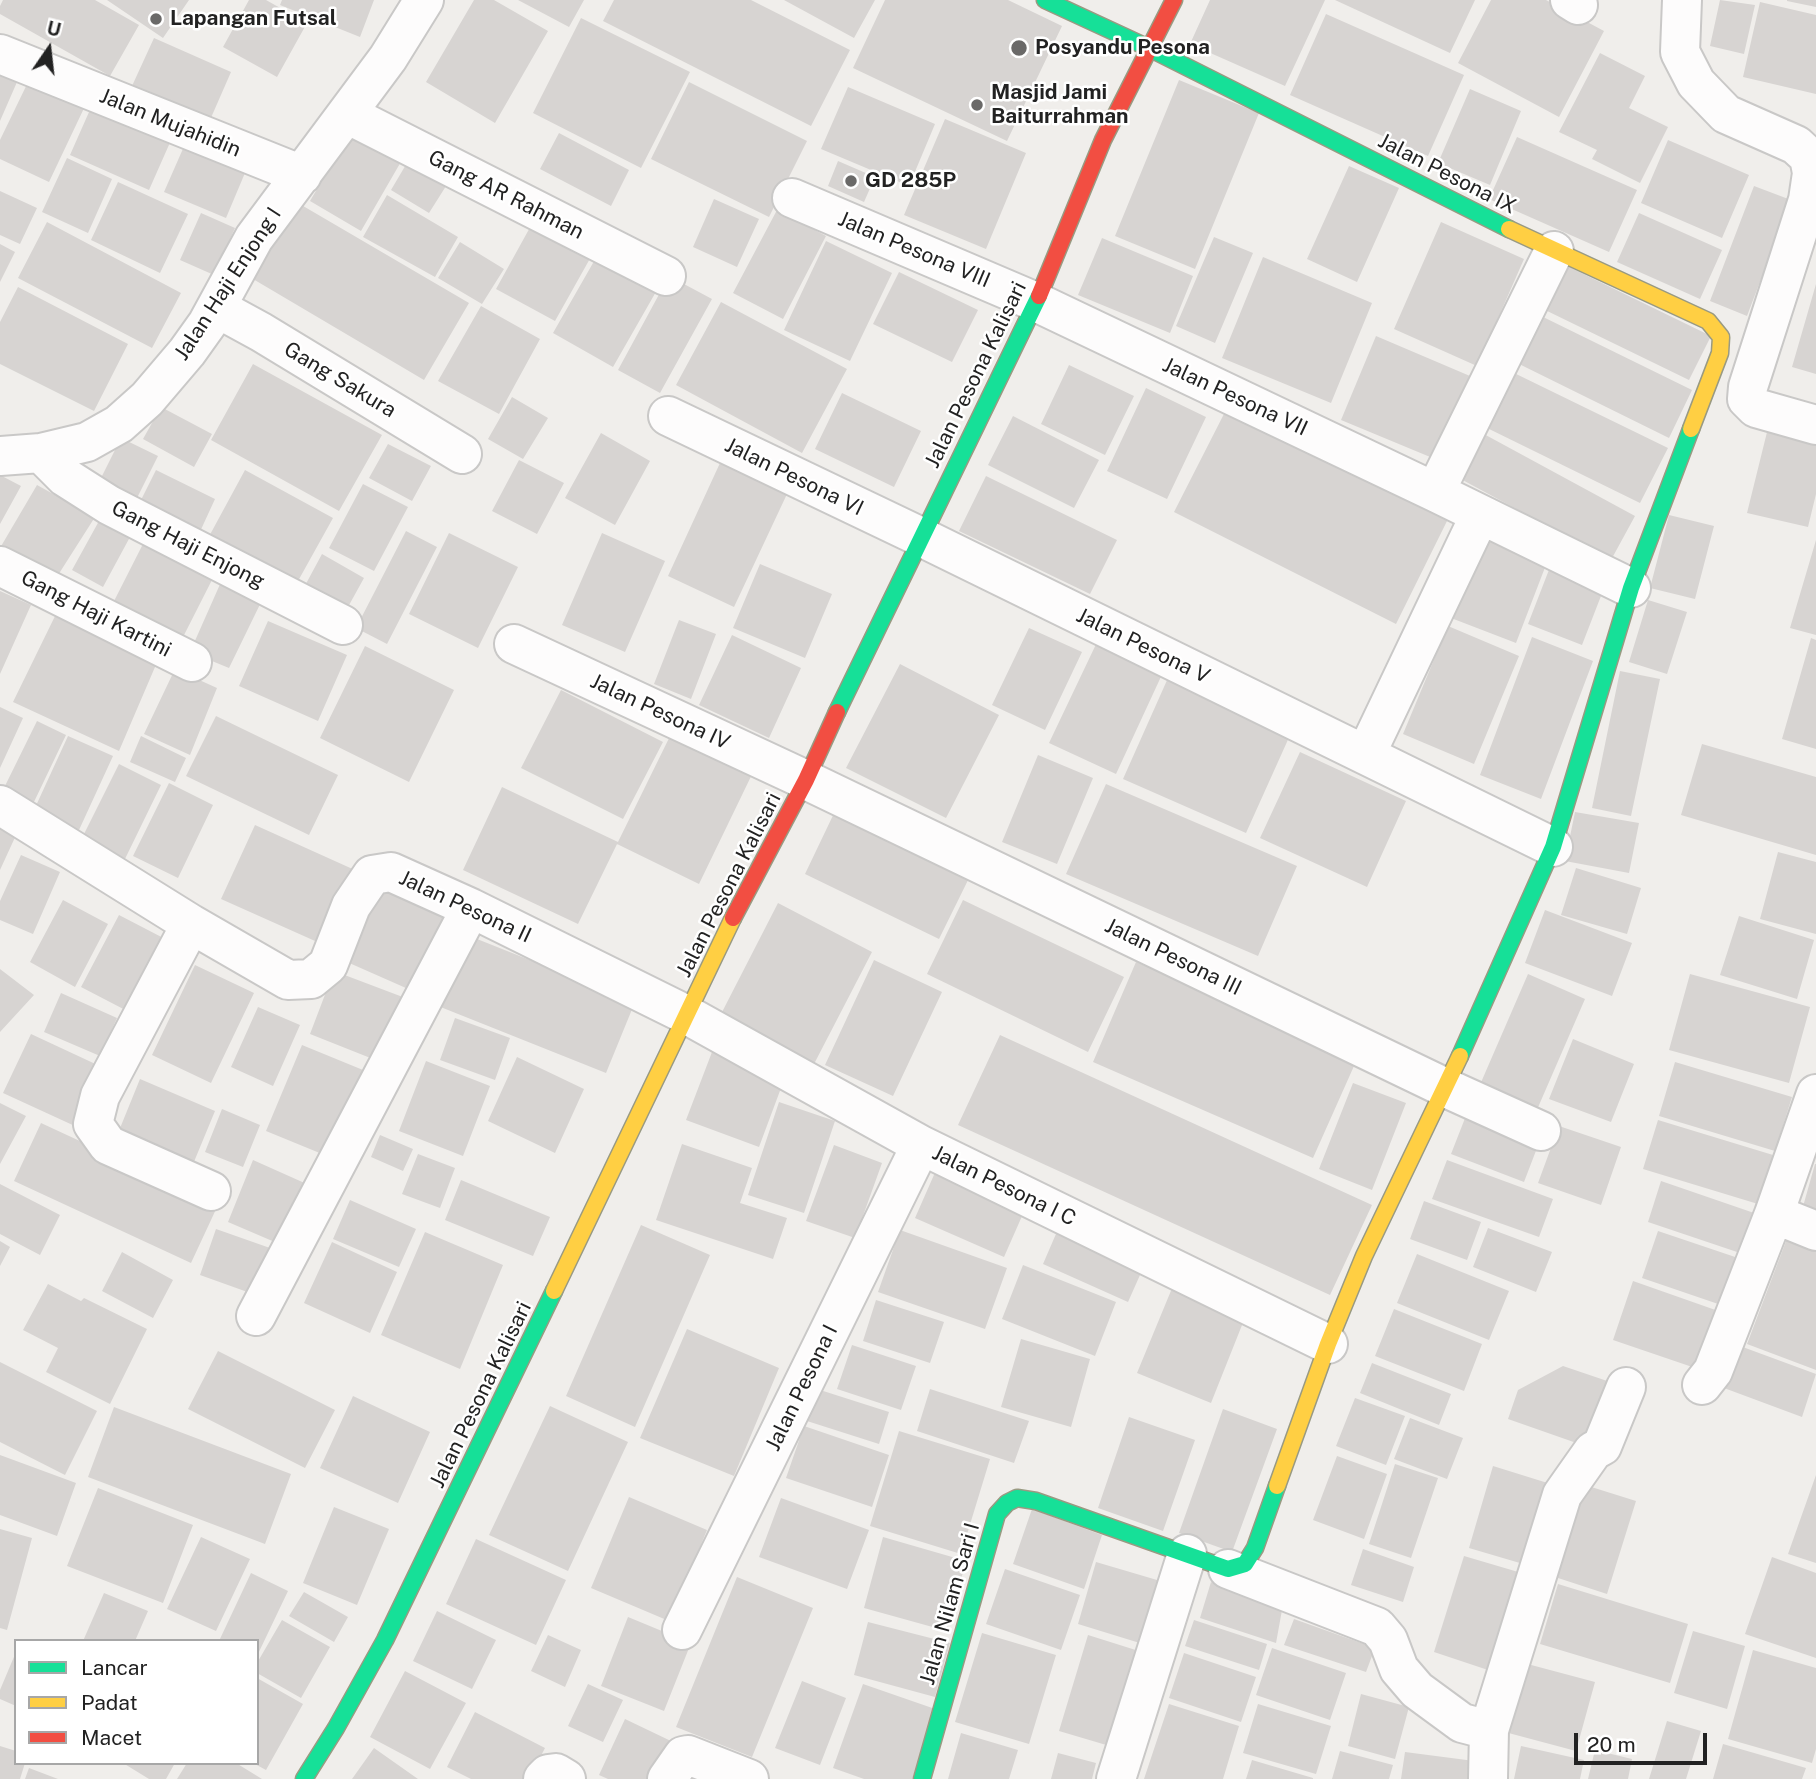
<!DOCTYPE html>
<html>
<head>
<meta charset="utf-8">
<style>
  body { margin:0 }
  #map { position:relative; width:1816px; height:1779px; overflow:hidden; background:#f0eeeb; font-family:"Public Sans",sans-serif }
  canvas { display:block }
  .legend { position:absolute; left:14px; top:1639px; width:245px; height:126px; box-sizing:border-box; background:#fff; border:2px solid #a7a7a7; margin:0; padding:9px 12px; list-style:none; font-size:21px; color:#222 }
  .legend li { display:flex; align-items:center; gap:14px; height:35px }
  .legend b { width:35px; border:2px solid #a7a7a7 }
  .north { position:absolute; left:14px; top:14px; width:70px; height:70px; -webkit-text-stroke:5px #fff; paint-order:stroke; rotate:14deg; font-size:19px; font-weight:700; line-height:28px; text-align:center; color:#222 }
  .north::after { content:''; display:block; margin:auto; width:24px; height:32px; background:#222; clip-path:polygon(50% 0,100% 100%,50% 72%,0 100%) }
  .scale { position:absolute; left:1574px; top:1733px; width:133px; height:32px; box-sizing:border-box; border:4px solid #222; border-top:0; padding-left:9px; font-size:21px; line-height:24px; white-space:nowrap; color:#222; -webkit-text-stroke:5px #fff; paint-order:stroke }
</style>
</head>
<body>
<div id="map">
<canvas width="1816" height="1779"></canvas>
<ul class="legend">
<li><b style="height:9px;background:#16e098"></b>Lancar</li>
<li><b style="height:9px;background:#ffcf43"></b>Padat</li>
<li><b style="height:9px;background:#f24e42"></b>Macet</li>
</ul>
<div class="north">U</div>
<div class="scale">20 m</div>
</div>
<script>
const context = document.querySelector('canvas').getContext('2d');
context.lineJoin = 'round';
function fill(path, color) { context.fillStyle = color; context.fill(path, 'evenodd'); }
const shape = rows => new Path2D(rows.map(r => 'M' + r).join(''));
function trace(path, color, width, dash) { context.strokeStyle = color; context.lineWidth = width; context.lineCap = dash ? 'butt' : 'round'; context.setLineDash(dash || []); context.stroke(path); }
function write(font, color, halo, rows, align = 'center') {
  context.font = font + ' "Public Sans",sans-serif'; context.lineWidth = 5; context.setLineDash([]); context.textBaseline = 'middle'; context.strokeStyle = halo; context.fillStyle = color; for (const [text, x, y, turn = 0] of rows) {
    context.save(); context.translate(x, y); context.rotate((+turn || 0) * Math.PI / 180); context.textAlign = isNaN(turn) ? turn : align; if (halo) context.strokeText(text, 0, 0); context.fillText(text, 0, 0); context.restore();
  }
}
const building = shape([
  [3,0,95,0,139,25,110,76,0,14,0,6],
  [107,0,189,0,163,38],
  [249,0,266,0,307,23,277,77,223,47],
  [282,0,374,0,360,37,280,5],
  [474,0,494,0,548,31,495,123,426,82],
  [518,0,584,0,569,27],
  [614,0,751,0,850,50,811,126,603,21],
  [784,0,875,0,854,38],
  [885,0,1008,0,1062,26,1007,141,853,68],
  [1210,0,1325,0,1285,86,1190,44],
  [1335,0,1475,0,1450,53],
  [1491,0,1546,0,1604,31,1559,117,1458,63],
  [1720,0,1755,5,1744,54,1710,46],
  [1787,0,1816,0,1816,7,1787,1],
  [1760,2,1816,15,1816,94,1743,77],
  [1326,14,1464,75,1428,156,1290,95],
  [581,18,690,72,641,168,533,113],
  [154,38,231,72,210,120,132,86],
  [1600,53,1645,76,1629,108,1668,127,1640,183,1592,159,1597,150,1559,132],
  [0,55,24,66,0,121],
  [30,78,86,104,49,182,0,159,0,140],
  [1179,80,1259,113,1195,269,1115,236],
  [689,82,807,141,769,217,651,159],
  [848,87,935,124,909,186,821,149],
  [1470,89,1521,111,1490,185,1438,163],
  [93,103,172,138,149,190,70,155],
  [945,119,1026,153,986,249,904,215],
  [355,124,406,153,361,231,310,201],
  [559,133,629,170,611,206,540,169],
  [189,135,250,161,226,218,164,192],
  [1517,137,1637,190,1609,252,1489,199],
  [1668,140,1749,175,1722,238,1641,203],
  [414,151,453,175,429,213,391,190],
  [67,158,112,179,88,233,42,212],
  [838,161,875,177,864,202,828,186],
  [1349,166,1399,188,1357,282,1307,259],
  [118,182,188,214,160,273,91,240],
  [1754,186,1791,200,1747,316,1710,301],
  [0,191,37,208,20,244,0,235],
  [387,195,458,237,435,277,363,237],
  [714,199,759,219,737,267,693,247],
  [298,203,469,303,424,380,253,279],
  [777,210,826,236,783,319,733,293],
  [201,213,235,228,214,275,180,260],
  [1639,213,1722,250,1700,299,1617,262],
  [47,222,181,293,152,348,18,278],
  [533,222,592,255,555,321,496,289],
  [1441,222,1524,259,1477,366,1394,329],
  [1214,237,1253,253,1215,343,1176,326],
  [1102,238,1193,276,1170,333,1078,295],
  [826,241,892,273,850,361,784,330],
  [460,242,504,269,482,304,438,278],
  [0,244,15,252,0,282],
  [601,249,661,283,613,367,553,333],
  [1263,257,1372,303,1331,403,1222,358],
  [1563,264,1711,336,1689,380,1541,308],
  [899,272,978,310,952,362,873,324],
  [669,276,712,299,660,393,618,370],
  [1816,284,1816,374,1792,367],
  [18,287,128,344,94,411,0,364,0,322],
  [721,302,847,369,802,453,676,385],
  [481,306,540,339,499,414,438,381],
  [1537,314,1692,390,1669,438,1513,361],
  [1376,336,1470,376,1435,459,1341,420],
  [253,364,382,435,339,511,211,440],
  [1069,365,1134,396,1105,455,1041,424],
  [1510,371,1668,448,1640,503,1483,426],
  [1146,388,1206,417,1167,499,1107,471],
  [842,393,921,431,894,487,815,449],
  [512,397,548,418,523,459,488,439],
  [161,407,212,434,194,467,143,439],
  [1227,408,1448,519,1396,624,1174,512],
  [1013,416,1099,460,1074,508,988,465],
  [1769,424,1816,435,1816,494,1808,527,1747,513],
  [601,433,650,461,615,525,565,498],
  [1482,433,1635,516,1611,560,1457,477],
  [121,438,158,456,135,502,98,484],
  [388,444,431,466,412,501,369,478],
  [519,460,564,483,537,534,492,511],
  [720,463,787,494,734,607,668,576],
  [156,470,215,499,198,536,138,506],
  [245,470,333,518,293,590,206,542],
  [0,475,21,486,0,524],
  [986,476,1117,540,1090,594,959,531],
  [363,484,408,507,374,571,329,548],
  [37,485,95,517,53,583,0,548],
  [1669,515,1714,526,1695,599,1650,588],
  [99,521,130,537,103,587,72,570],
  [406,531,437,547,387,644,356,628],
  [1484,532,1549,557,1516,643,1451,618],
  [449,533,518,567,478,648,409,614],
  [602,533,665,561,625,652,562,625],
  [145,540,215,574,181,641,111,607],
  [1816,540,1816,635,1790,628],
  [322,554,364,578,343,616,301,593],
  [1552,562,1606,583,1582,645,1528,624],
  [760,564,832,594,805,658,733,628],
  [225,573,266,592,229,668,190,652],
  [0,591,31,605,0,674],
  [1648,600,1687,612,1667,674,1629,662],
  [57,612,158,660,119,751,13,702],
  [679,620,716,634,691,699,654,684],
  [268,621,347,655,318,721,239,686],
  [1448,626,1519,656,1474,764,1403,734],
  [1029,628,1082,652,1045,730,992,705],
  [732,635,801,668,769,738,699,705],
  [1532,637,1593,661,1541,799,1480,775],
  [1099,638,1165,668,1116,774,1049,743],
  [1811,638,1816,640,1816,749,1782,739],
  [365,646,454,690,409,782,320,738],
  [900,664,999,715,946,818,846,768],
  [175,669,217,688,190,755,144,734],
  [1620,671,1660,679,1631,816,1592,808],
  [1168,678,1291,733,1246,833,1123,779],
  [561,690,663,742,623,819,521,768],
  [0,707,23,718,0,768],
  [216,716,338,775,309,835,186,776],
  [37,721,66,735,33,804,3,790],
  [675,726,757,764,699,884,617,844],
  [68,736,113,756,79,830,34,810],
  [141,736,186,758,175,782,130,762],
  [1702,744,1816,777,1816,855,1681,815],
  [1300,752,1406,801,1367,887,1260,838],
  [1038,755,1093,778,1057,864,1002,842],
  [119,764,161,785,124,861,81,840],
  [169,783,213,805,178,878,133,856],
  [1106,784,1297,866,1258,956,1066,874],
  [502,787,618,842,578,924,463,870],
  [837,807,972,872,939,939,805,874],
  [1575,812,1639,823,1629,873,1565,861],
  [0,825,17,833,0,870],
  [255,825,357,871,324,945,221,899],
  [1778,852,1816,862,1816,934,1760,919],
  [21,855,60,872,33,934,0,920,0,901],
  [1576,868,1641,888,1627,934,1561,915],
  [383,882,451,912,415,992,347,962],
  [63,900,108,924,75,987,30,962],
  [963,900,1124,977,1088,1052,927,974],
  [778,903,872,952,814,1064,720,1016],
  [1545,910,1632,943,1612,996,1525,963],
  [119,915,171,942,133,1014,81,987],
  [1739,916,1814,940,1797,999,1720,975],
  [462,933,635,1002,606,1073,433,1004],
  [874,960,942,992,893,1096,825,1065],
  [1136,962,1358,1057,1313,1158,1093,1062],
  [195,965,254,993,211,1083,152,1055],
  [0,969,34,995,0,1032],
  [334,971,408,999,383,1063,310,1034],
  [1528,974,1585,999,1536,1112,1479,1087],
  [1690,974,1810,1007,1789,1083,1669,1050],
  [61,993,117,1018,100,1056,44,1032],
  [258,1007,300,1025,273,1086,231,1067],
  [455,1018,510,1038,495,1080,440,1060],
  [31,1034,104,1068,77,1127,3,1093],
  [1000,1035,1372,1205,1330,1295,958,1125],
  [1573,1039,1634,1064,1611,1122,1549,1099],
  [302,1045,363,1070,327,1156,266,1131],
  [712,1052,784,1080,759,1147,686,1120],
  [517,1057,584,1089,555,1153,488,1121],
  [426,1061,490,1086,463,1156,399,1131],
  [1675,1062,1792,1097,1775,1151,1659,1116],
  [140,1079,215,1111,191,1169,116,1138],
  [1353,1083,1406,1103,1372,1190,1319,1169],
  [779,1102,835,1121,804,1213,748,1195],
  [0,1103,26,1116,0,1164],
  [1469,1108,1542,1135,1524,1182,1451,1154],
  [222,1109,260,1125,243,1167,205,1152],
  [1658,1120,1773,1155,1758,1204,1643,1169],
  [41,1123,218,1205,191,1263,14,1181],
  [1559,1126,1621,1147,1601,1205,1538,1183],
  [380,1135,413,1149,403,1171,371,1157],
  [682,1144,752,1168,740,1203,787,1218,773,1259,656,1220],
  [834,1145,882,1163,855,1238,806,1221],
  [418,1154,455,1168,440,1208,402,1194],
  [253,1160,309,1185,284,1246,228,1222],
  [1447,1160,1553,1199,1539,1237,1432,1199],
  [1815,1164,1816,1164,1816,1214,1802,1210],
  [937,1168,1026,1207,1004,1257,915,1218],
  [461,1180,550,1217,533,1256,445,1220],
  [1661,1181,1757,1214,1743,1254,1648,1222],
  [0,1184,60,1215,40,1255,0,1234],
  [350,1200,416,1229,399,1267,333,1239],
  [1424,1201,1481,1222,1467,1260,1410,1239],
  [1062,1220,1148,1257,1128,1302,1043,1264],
  [641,1225,710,1255,635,1427,566,1396],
  [1488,1228,1552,1252,1536,1292,1473,1267],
  [216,1229,270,1248,253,1294,200,1275],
  [900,1230,1007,1268,985,1329,878,1292],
  [1658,1231,1744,1260,1727,1307,1642,1278],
  [425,1232,503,1265,460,1369,381,1335],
  [1788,1236,1816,1246,1816,1370,1747,1344],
  [0,1241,10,1247,0,1266],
  [332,1242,397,1272,370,1333,304,1303],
  [122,1252,173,1280,153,1318,102,1291],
  [1417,1254,1509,1291,1489,1340,1397,1303],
  [1023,1265,1116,1302,1095,1356,1002,1319],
  [1175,1281,1248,1310,1211,1403,1137,1373],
  [1633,1281,1724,1313,1704,1371,1613,1340],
  [48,1284,81,1301,84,1298,147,1329,110,1404,46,1372,58,1348,23,1330],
  [876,1300,944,1322,930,1363,863,1341],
  [1394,1309,1482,1344,1464,1391,1375,1356],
  [687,1329,779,1368,734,1476,640,1438],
  [1021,1339,1090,1359,1071,1427,1001,1407],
  [852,1345,916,1366,901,1410,837,1389],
  [1740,1346,1816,1374,1802,1417,1724,1388],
  [218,1351,335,1410,305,1468,188,1409],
  [0,1362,97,1411,65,1475,0,1442],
  [1372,1363,1451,1394,1439,1425,1360,1393],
  [1563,1366,1619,1385,1585,1446,1508,1419,1518,1390],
  [817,1389,889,1412,879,1444,807,1421],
  [930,1389,1029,1421,1014,1463,917,1431],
  [353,1396,430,1432,398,1503,320,1468],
  [1355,1398,1405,1416,1386,1465,1336,1446],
  [550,1406,628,1442,568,1571,489,1535],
  [114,1407,291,1474,265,1544,88,1477],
  [1223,1409,1277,1429,1232,1552,1179,1533],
  [1129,1417,1195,1440,1163,1531,1098,1508],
  [1410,1418,1463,1438,1447,1479,1394,1459],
  [804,1426,889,1455,872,1507,786,1478],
  [899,1431,990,1459,961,1554,870,1526],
  [0,1455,76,1483,57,1536,0,1515],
  [1337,1456,1387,1474,1364,1539,1313,1520],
  [1395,1464,1438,1478,1411,1558,1369,1544],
  [1493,1466,1554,1485,1530,1566,1469,1548],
  [1816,1475,1816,1563,1788,1554],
  [1585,1485,1636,1501,1607,1594,1555,1577],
  [98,1488,193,1525,163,1603,67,1566],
  [629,1497,707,1530,669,1621,591,1588],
  [781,1498,869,1530,847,1589,759,1557],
  [334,1507,389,1529,357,1605,303,1583],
  [1032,1509,1102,1535,1084,1589,1013,1564],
  [0,1529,32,1538,7,1630,0,1628],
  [201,1537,250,1559,216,1631,167,1609],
  [883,1537,966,1561,947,1631,864,1608],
  [476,1539,566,1580,536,1645,446,1604],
  [1363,1549,1414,1567,1403,1602,1351,1585],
  [1464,1556,1525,1574,1494,1672,1434,1652],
  [1772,1557,1816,1573,1816,1658,1745,1634],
  [1096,1562,1174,1585,1156,1648,1078,1624],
  [1005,1569,1080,1595,1061,1650,986,1624],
  [251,1573,288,1591,257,1656,257,1641,219,1641],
  [737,1577,813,1608,752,1757,676,1727],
  [1211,1582,1282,1610,1276,1643,1200,1618],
  [1558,1584,1688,1624,1670,1683,1540,1644],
  [304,1592,348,1617,334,1642,289,1616],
  [104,1593,148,1611,135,1641,83,1641],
  [437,1611,496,1640,472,1689,413,1661],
  [628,1617,691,1643,664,1711,601,1686],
  [1294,1619,1375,1648,1366,1672,1284,1645],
  [282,1620,330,1647,301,1698,257,1673,257,1663],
  [1194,1620,1267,1644,1259,1670,1185,1646],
  [868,1622,950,1643,935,1697,854,1675],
  [1693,1631,1745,1646,1727,1709,1674,1693],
  [982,1633,1056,1655,1029,1744,955,1722],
  [548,1635,581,1650,565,1687,531,1671],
  [1088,1635,1142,1652,1113,1747,1059,1731],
  [1272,1648,1346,1673,1330,1720,1256,1695],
  [1753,1650,1816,1668,1816,1749,1812,1763,1728,1739],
  [16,1652,16,1706,0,1699,0,1690],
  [1184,1653,1256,1677,1241,1722,1169,1698],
  [1520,1662,1595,1682,1576,1751,1501,1731],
  [405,1671,466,1703,430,1769,370,1737],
  [257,1678,303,1704,266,1770,253,1763,257,1763],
  [802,1681,846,1698,820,1765,775,1748],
  [588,1684,623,1700,603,1742,568,1726],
  [863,1684,938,1710,912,1779,864,1779,833,1768],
  [1361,1694,1409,1707,1395,1759,1348,1746],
  [1169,1704,1239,1726,1223,1779,1144,1779],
  [1258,1704,1331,1726,1316,1774,1243,1753],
  [475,1712,545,1748,529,1779,471,1779,447,1767],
  [625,1719,673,1742,656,1779,608,1779,599,1775],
  [1667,1721,1701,1731,1686,1779,1649,1779],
  [961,1733,1018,1750,1009,1779,948,1779],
  [1723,1744,1806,1768,1802,1779,1713,1779],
  [0,1746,16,1751,16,1763,25,1763,20,1779,0,1779],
  [1521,1746,1584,1760,1580,1779,1514,1779],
  [374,1748,418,1779,352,1779],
  [1595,1750,1632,1759,1628,1779,1588,1779],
  [1340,1751,1393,1765,1389,1779,1332,1779],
  [1405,1752,1482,1762,1480,1779,1401,1779],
  [1058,1753,1096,1763,1092,1779,1051,1779],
  [1252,1760,1313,1778,1313,1779,1246,1779],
  [123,1763,175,1763,166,1779,149,1779],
  [187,1763,236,1763,262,1779,177,1779],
  [29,1768,58,1779,25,1779]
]);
const street = shape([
  [1570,0,1578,5],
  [1682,0,1680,52,1696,83,1726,114,1796,145,1809,157,1812,173,1808,200,1748,387,1747,399,1756,408,1816,425],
  [0,54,302,175],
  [347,114,666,276],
  [792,198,1036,302,1435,492,1631,588],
  [217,308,261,332,462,454],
  [668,416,921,537,1553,847],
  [41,453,65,477,109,505,343,625],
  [0,456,41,453,87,442,119,424,147,399,187,352,207,324,254,238,388,58,424,0],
  [1435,492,1554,251],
  [0,566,192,662],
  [514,644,806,780,1446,1088,1541,1131],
  [1366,754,1480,515],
  [0,805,191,924,288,980,311,979,328,965,351,906,372,875,391,872,471,908,687,1015,921,1145,1328,1344],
  [191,924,100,1096,93,1124,108,1145,211,1191],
  [1816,1094,1774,1214,1816,1231],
  [256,1316,471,908],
  [1702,1385,1713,1371,1774,1214],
  [1228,1569,1377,1627,1388,1640,1399,1669,1417,1690,1462,1723,1489,1730],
  [682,1630,921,1145],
  [543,1779,548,1774,556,1773,566,1779],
  [667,1779,683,1756,688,1755,749,1779],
  [1116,1779,1187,1554],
  [1488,1779,1489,1730,1562,1495,1593,1451,1602,1446,1626,1387]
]);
const fast = shape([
  [1045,0,1151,49,1509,229],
  [837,712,1039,296],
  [1460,1056,1553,847,1631,588,1691,429],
  [304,1779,336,1728,385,1640,554,1291],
  [922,1779,997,1514,1007,1503,1017,1498,1036,1501,1228,1569,1245,1564,1255,1548,1277,1486]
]);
const slow = shape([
  [1509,229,1708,321,1721,337,1720,353,1691,429],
  [554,1291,733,918],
  [1277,1486,1328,1344,1364,1256,1460,1056]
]);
const jam = shape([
  [1039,296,1103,140,1174,0],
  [733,918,806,780,837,712]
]);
const markers = [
  [156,19,7,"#6a6968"],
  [1019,48,9,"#6a6968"],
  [977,105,7,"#6a6968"],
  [851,181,7,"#6a6968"]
];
const poiNames = [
  ["Lapangan Futsal",170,19],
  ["Posyandu Pesona",1035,48],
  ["Masjid Jami",991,93],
  ["Baiturrahman",991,117],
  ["GD 285P",865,181]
];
const streetNames = [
  ["Jalan Mujahidin",170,123,22],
  ["Jalan Pesona IX",1447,174,27],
  ["Gang AR Rahman",506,195,27],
  ["Jalan Pesona VIII",914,250,23],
  ["Jalan Haji Enjong I",228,284,-57],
  ["Jalan Pesona Kalisari",976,375,-64],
  ["Gang Sakura",340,380,31],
  ["Jalan Pesona VII",1235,397,25],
  ["Jalan Pesona VI",794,477,26],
  ["Gang Haji Enjong",188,545,27],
  ["Gang Haji Kartini",96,614,27],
  ["Jalan Pesona V",1143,646,26],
  ["Jalan Pesona IV",660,712,25],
  ["Jalan Pesona Kalisari",729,885,-63],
  ["Jalan Pesona II",465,907,25],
  ["Jalan Pesona III",1173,957,26],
  ["Jalan Pesona I C",1004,1186,26],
  ["Jalan Pesona I",802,1388,-64],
  ["Jalan Pesona Kalisari",481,1395,-64],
  ["Jalan Nilam Sari I",950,1604,-74]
];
fill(building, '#d7d4d2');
trace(street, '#c9c8c7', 42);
trace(fast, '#999a82', 19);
trace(slow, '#999a82', 19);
trace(jam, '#999a82', 19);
trace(street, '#fdfcfc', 38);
trace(fast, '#16e098', 16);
trace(slow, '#ffcf43', 16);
trace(jam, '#f24e42', 16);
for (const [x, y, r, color] of markers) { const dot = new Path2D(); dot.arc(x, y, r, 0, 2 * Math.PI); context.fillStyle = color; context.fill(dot); trace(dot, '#fff', 2.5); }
write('bold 21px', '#222', '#fff', poiNames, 'left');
write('21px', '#222', '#fff', streetNames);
</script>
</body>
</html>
